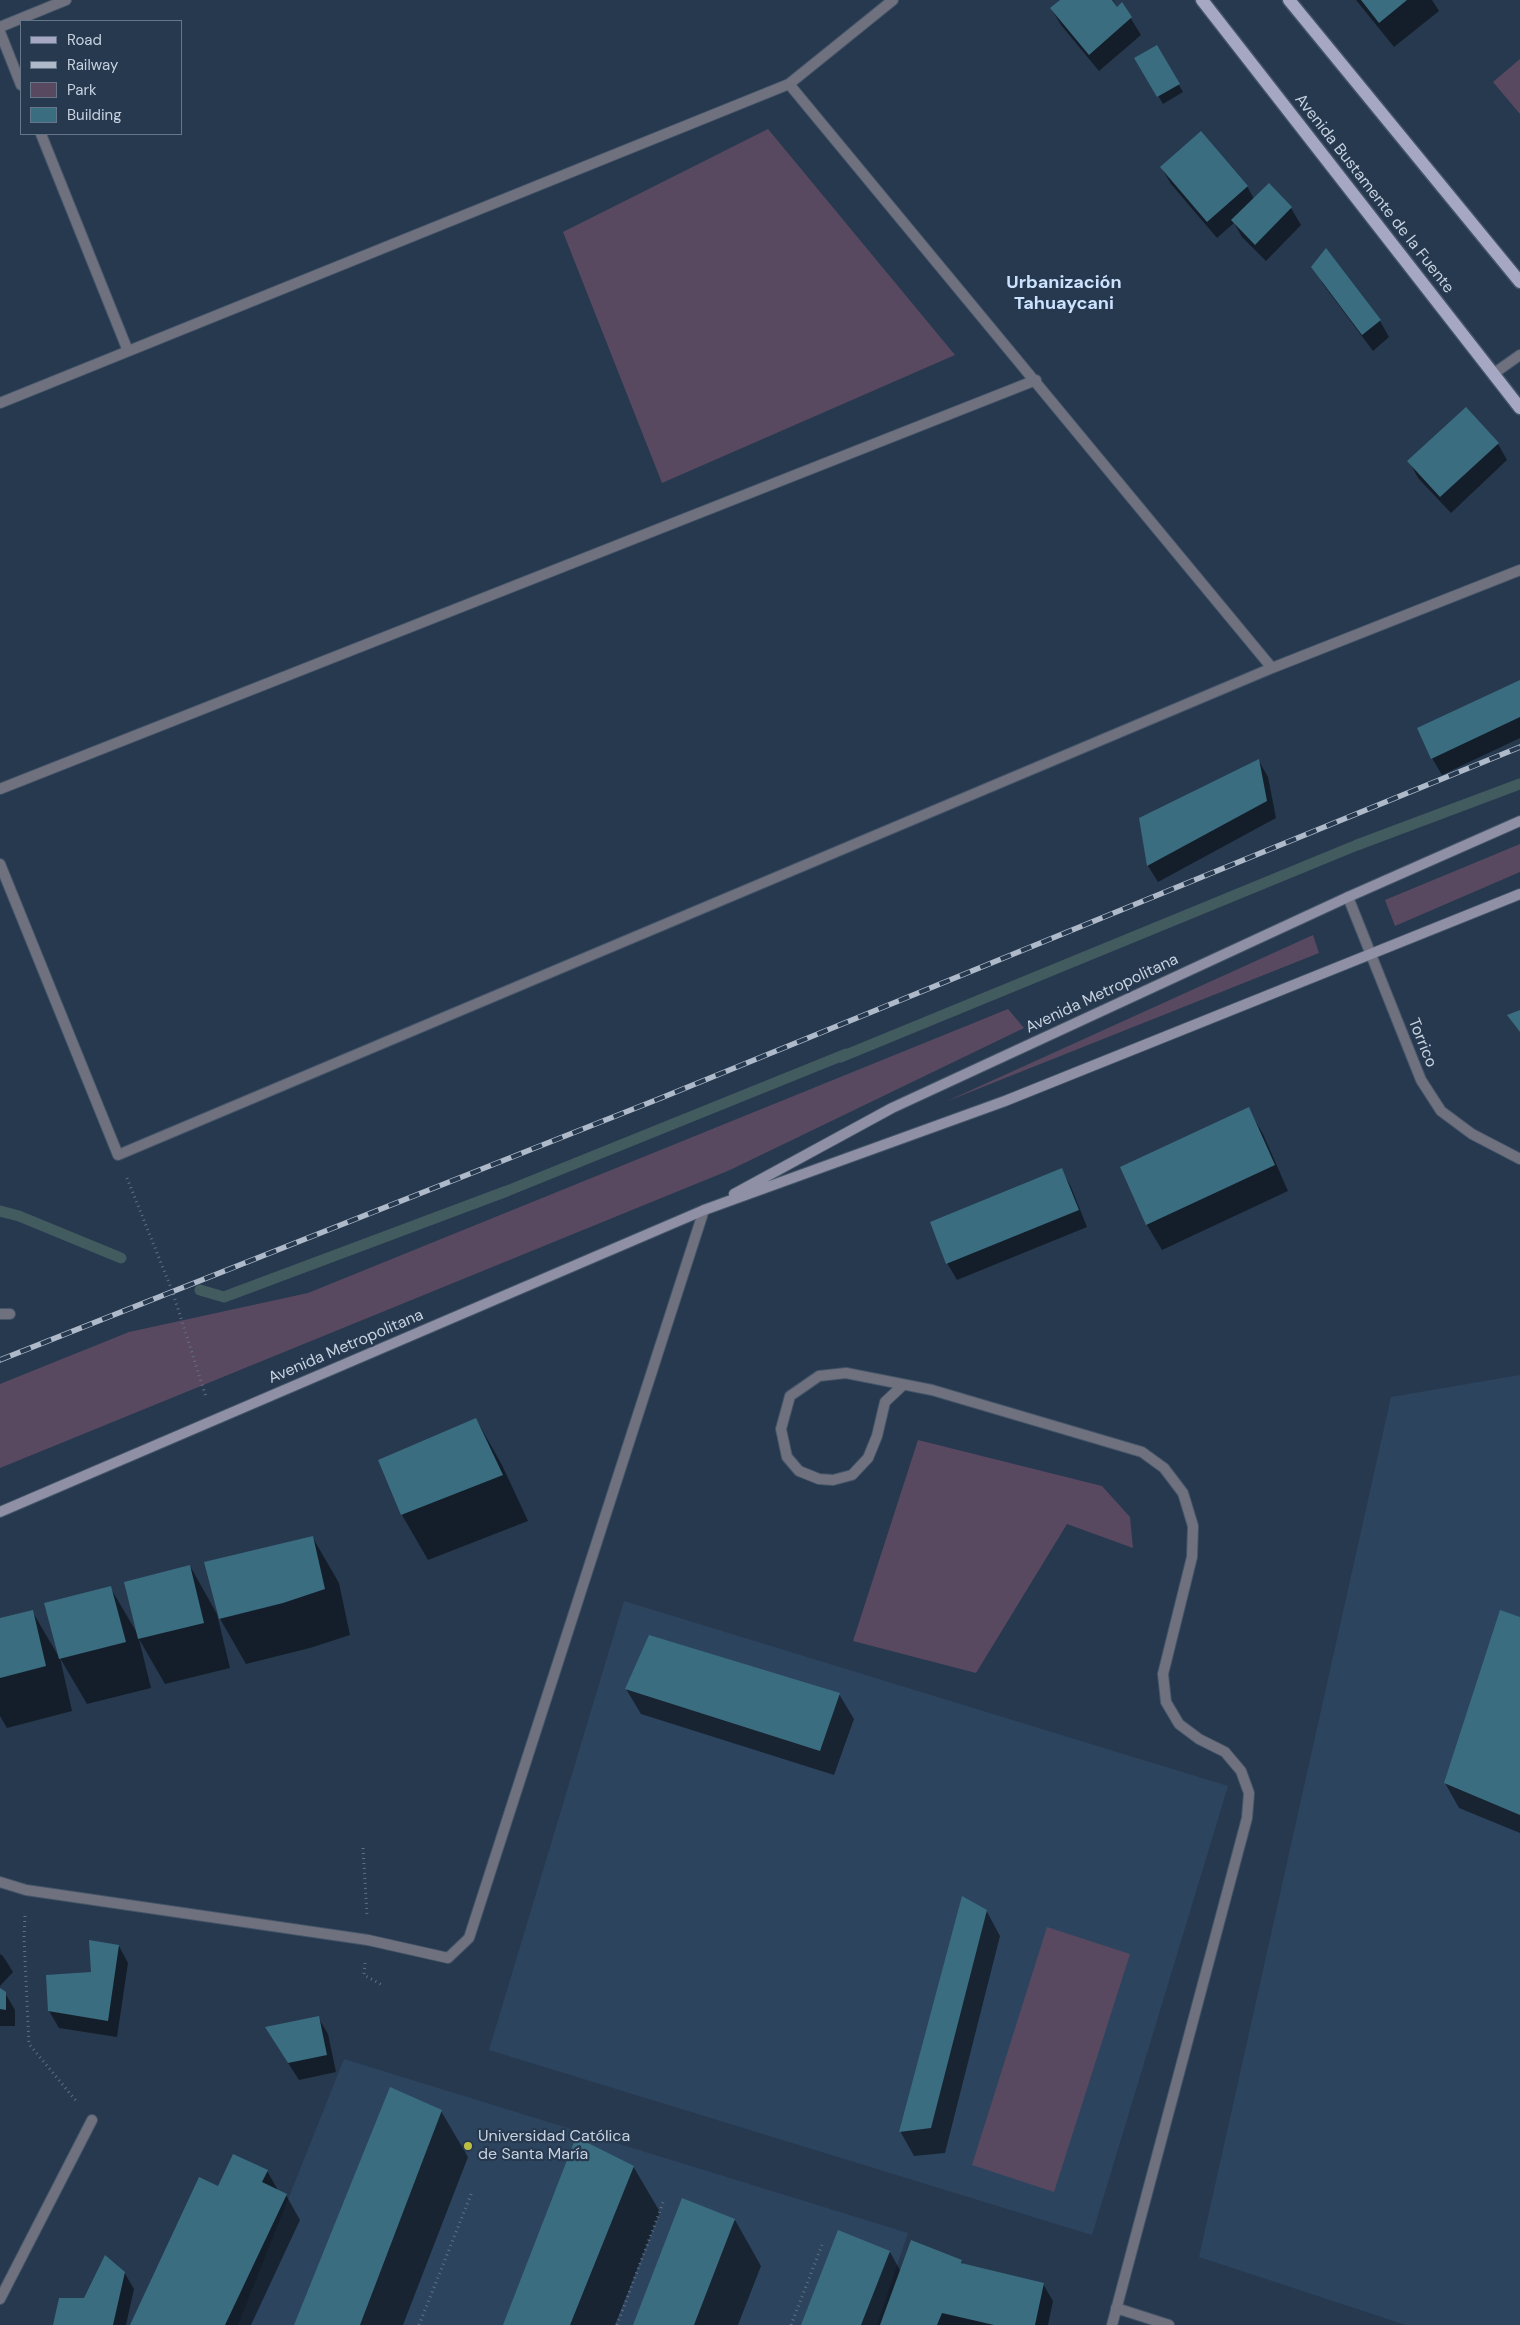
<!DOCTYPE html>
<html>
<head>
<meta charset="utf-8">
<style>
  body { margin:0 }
  #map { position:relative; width:1520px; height:2325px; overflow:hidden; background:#27394f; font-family:"DM Sans",sans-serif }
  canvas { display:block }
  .legend { position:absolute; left:20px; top:20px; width:162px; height:115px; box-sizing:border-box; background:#27394f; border:1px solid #677689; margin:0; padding:6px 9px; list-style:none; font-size:15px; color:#c7d2e0 }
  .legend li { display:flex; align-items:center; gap:10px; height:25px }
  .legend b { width:25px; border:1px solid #677689 }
</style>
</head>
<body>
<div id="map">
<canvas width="1520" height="2325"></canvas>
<ul class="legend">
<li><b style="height:6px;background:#a6a8c3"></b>Road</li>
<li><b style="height:6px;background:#aebac9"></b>Railway</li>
<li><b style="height:14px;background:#584961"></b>Park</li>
<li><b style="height:14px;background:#3a6d80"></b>Building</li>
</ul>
</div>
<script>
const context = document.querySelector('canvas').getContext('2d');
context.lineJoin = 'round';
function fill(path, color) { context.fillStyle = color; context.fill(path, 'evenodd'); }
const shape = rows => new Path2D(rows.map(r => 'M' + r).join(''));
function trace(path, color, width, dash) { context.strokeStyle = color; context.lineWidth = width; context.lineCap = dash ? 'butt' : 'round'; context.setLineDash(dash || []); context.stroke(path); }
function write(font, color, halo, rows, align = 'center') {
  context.font = font + ' "DM Sans",sans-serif'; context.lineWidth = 4.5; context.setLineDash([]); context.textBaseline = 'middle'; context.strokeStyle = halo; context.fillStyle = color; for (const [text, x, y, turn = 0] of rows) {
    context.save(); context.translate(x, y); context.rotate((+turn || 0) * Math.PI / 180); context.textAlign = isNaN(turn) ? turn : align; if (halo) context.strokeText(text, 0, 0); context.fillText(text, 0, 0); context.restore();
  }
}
const built = shape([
  [1520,1375,1520,2325,1406,2325,1199,2257,1391,1397],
  [624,1601,1228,1786,1092,2235,489,2050],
  [344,2059,908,2233,877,2325,238,2325]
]);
const green = shape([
  [1520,59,1520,114,1493,82],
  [768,129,955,355,662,483,563,232],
  [1520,844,1520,872,1395,926,1385,900],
  [1313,935,1319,953,945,1102],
  [1008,1009,1024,1028,730,1170,0,1468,0,1384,129,1332,308,1293],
  [918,1440,1102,1486,1130,1517,1133,1548,1067,1524,976,1673,853,1641],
  [1047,1927,1130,1954,1054,2192,972,2165]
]);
const shadow = shape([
  [1062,0,1113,0,1117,8,1122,4,1141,35,1099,71,1061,25,1051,8],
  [1356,0,1432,0,1439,11,1394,47],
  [1156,46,1183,92,1163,104,1136,58],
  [1161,167,1247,186,1254,199,1269,185,1291,208,1301,225,1266,261,1242,237,1234,223,1217,238,1171,184],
  [1313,267,1380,321,1389,337,1373,351,1323,284],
  [1498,444,1507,460,1451,513,1418,478,1409,461],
  [1520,681,1520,738,1442,775,1432,758],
  [1259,761,1268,777,1276,818,1158,882,1148,866,1140,819],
  [1248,1109,1263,1134,1288,1191,1162,1250,1147,1225,1121,1168],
  [1062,1170,1071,1187,1087,1227,957,1280,947,1263],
  [476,1419,502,1465,528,1521,428,1560,402,1515,380,1461],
  [313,1538,339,1583,350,1635,310,1648,246,1664,219,1617],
  [190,1566,217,1614,230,1668,165,1684,139,1639,151,1688,87,1704,60,1658,72,1711,7,1728,0,1716,0,1619,32,1611,59,1657,110,1587,137,1633],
  [1520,1619,1520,1833,1459,1808,1445,1783],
  [626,1689,839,1694,854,1719,834,1775,641,1714],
  [986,1910,1000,1936,945,2153,914,2156,900,2131],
  [119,1946,128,1963,117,2037,59,2028,49,2011,93,1973],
  [0,1954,3,1956,13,1972,0,1986],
  [0,1989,5,1993,15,2010,15,2026,0,2026],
  [318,2017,328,2034,336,2072,299,2080,276,2044],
  [441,2111,468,2157,403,2325,295,2325],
  [633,2166,660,2212,615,2325,504,2325],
  [267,2171,279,2192,286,2195,300,2220,251,2325,132,2325,219,2188],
  [735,2220,761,2266,738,2325,634,2325],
  [890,2252,901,2272,961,2261,964,2265,1043,2284,1053,2301,1048,2325,802,2325],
  [124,2272,134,2289,126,2325,55,2325,85,2300]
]);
const stream = shape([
  [0,1211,19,1216,121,1258],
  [200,1290,224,1297,507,1191,846,1054,841,1057,1357,845,1520,784]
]);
const building = shape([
  [1060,0,1112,0,1117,7,1122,2,1132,17,1089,55,1050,8],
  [1361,0,1407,0,1379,23],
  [1157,45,1180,84,1157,97,1134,58],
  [1201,131,1248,186,1207,222,1160,167],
  [1269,183,1292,207,1255,245,1231,220],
  [1326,248,1381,320,1362,335,1311,267],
  [1466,407,1499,443,1440,497,1407,461],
  [1520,680,1520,717,1431,759,1417,728],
  [1259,759,1267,801,1147,866,1139,818],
  [1520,1010,1520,1032,1507,1015],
  [1249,1107,1275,1165,1146,1225,1120,1167],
  [1062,1168,1079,1210,946,1264,930,1222],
  [476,1418,503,1475,401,1515,378,1460],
  [313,1536,325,1589,283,1603,219,1619,204,1562],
  [190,1565,204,1623,138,1639,124,1582],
  [111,1586,126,1642,59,1659,44,1603],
  [33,1610,46,1666,0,1678,0,1618],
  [1500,1610,1520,1617,1520,1815,1444,1783],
  [649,1635,840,1693,820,1751,625,1689],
  [962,1896,987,1910,931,2128,899,2132],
  [89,1940,119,1945,108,2021,48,2011,46,1975,91,1972],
  [0,1988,6,1992,6,2010,0,2009],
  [319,2016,327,2055,288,2063,265,2027],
  [390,2087,442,2110,360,2325,294,2325],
  [576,2137,634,2166,570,2325,503,2325],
  [233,2154,268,2170,262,2182,287,2194,225,2325,130,2325,199,2177,218,2186],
  [682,2198,735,2219,694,2325,633,2325],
  [838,2230,890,2251,861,2325,801,2325],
  [911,2240,962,2260,961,2263,1044,2283,1035,2325,994,2325,942,2313,937,2325,880,2325],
  [105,2255,125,2272,113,2325,53,2325,59,2298,84,2298]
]);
const path = shape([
  [127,1178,173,1293,206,1397],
  [363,1848,367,1914],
  [25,1916,24,1938,29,2044,77,2102],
  [365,1963,364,1975,382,1985],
  [419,2325,472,2192],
  [617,2325,664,2200],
  [791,2325,822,2245]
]);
const lane = shape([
  [0,1314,10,1314]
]);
const street = shape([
  [0,27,66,0],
  [0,32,21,85],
  [789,84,1272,668],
  [41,134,128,351],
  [1493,374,1520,355],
  [0,403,789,84,893,0],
  [0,789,1036,380],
  [0,864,118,1155,1272,668,1520,570],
  [1348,897,1421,1080,1441,1111,1472,1134,1520,1159],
  [903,1385,885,1402,877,1436,868,1458,852,1475,833,1480,819,1479,799,1471,787,1457,781,1429,790,1396,819,1376,846,1373,932,1390,1142,1452,1164,1468,1183,1493,1193,1526,1192,1557,1163,1674,1166,1702,1179,1724,1199,1739,1225,1752,1241,1771,1249,1793,1247,1818,1112,2325],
  [0,1882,26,1890,368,1940,448,1958,469,1938,704,1210],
  [0,2299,92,2120],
  [1116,2308,1169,2325]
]);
const secondary = shape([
  [734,1194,892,1108,1348,897,1520,821],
  [0,1512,704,1210,1005,1101,1520,894]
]);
const primary = shape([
  [1202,0,1520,408],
  [1289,0,1520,282]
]);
const rail = shape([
  [0,1360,661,1098,1520,747]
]);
const markers = [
  [468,2146,5,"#bdbf42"]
];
const streetNames = [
  ["Avenida Bustamente de la Fuente",1374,194,52],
  ["Avenida Metropolitana",1102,994,-25],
  ["Torrico",1422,1043,68],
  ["Avenida Metropolitana",346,1347,-23]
];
const poiNames = [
  ["Universidad Católica",478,2137],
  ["de Santa María",478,2155]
];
const neighbourhoodNames = [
  ["Urbanización",1064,283],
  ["Tahuaycani",1064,304]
];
fill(built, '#2d445f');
fill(green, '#584961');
fill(shadow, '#0007');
trace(stream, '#415b5f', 11);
fill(building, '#3a6d80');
trace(lane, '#445569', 12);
trace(street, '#445569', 12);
trace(secondary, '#445569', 12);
trace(primary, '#445569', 15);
trace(path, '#617083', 3, [1, 4]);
trace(lane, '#70717e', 10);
trace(street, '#70717e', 10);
trace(secondary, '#8f90a5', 10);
trace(primary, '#a6a8c3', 12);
trace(rail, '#aebac9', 5.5);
trace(rail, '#27394f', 4, [11]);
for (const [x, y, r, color] of markers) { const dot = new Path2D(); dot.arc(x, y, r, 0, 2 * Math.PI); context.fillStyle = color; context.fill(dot); trace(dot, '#27394f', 2); }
write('16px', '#c7d2e0', '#27394f', streetNames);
write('16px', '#c7d2e0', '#27394f', poiNames, 'left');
write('bold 18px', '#cbe2ff', '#27394f', neighbourhoodNames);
</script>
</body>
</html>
